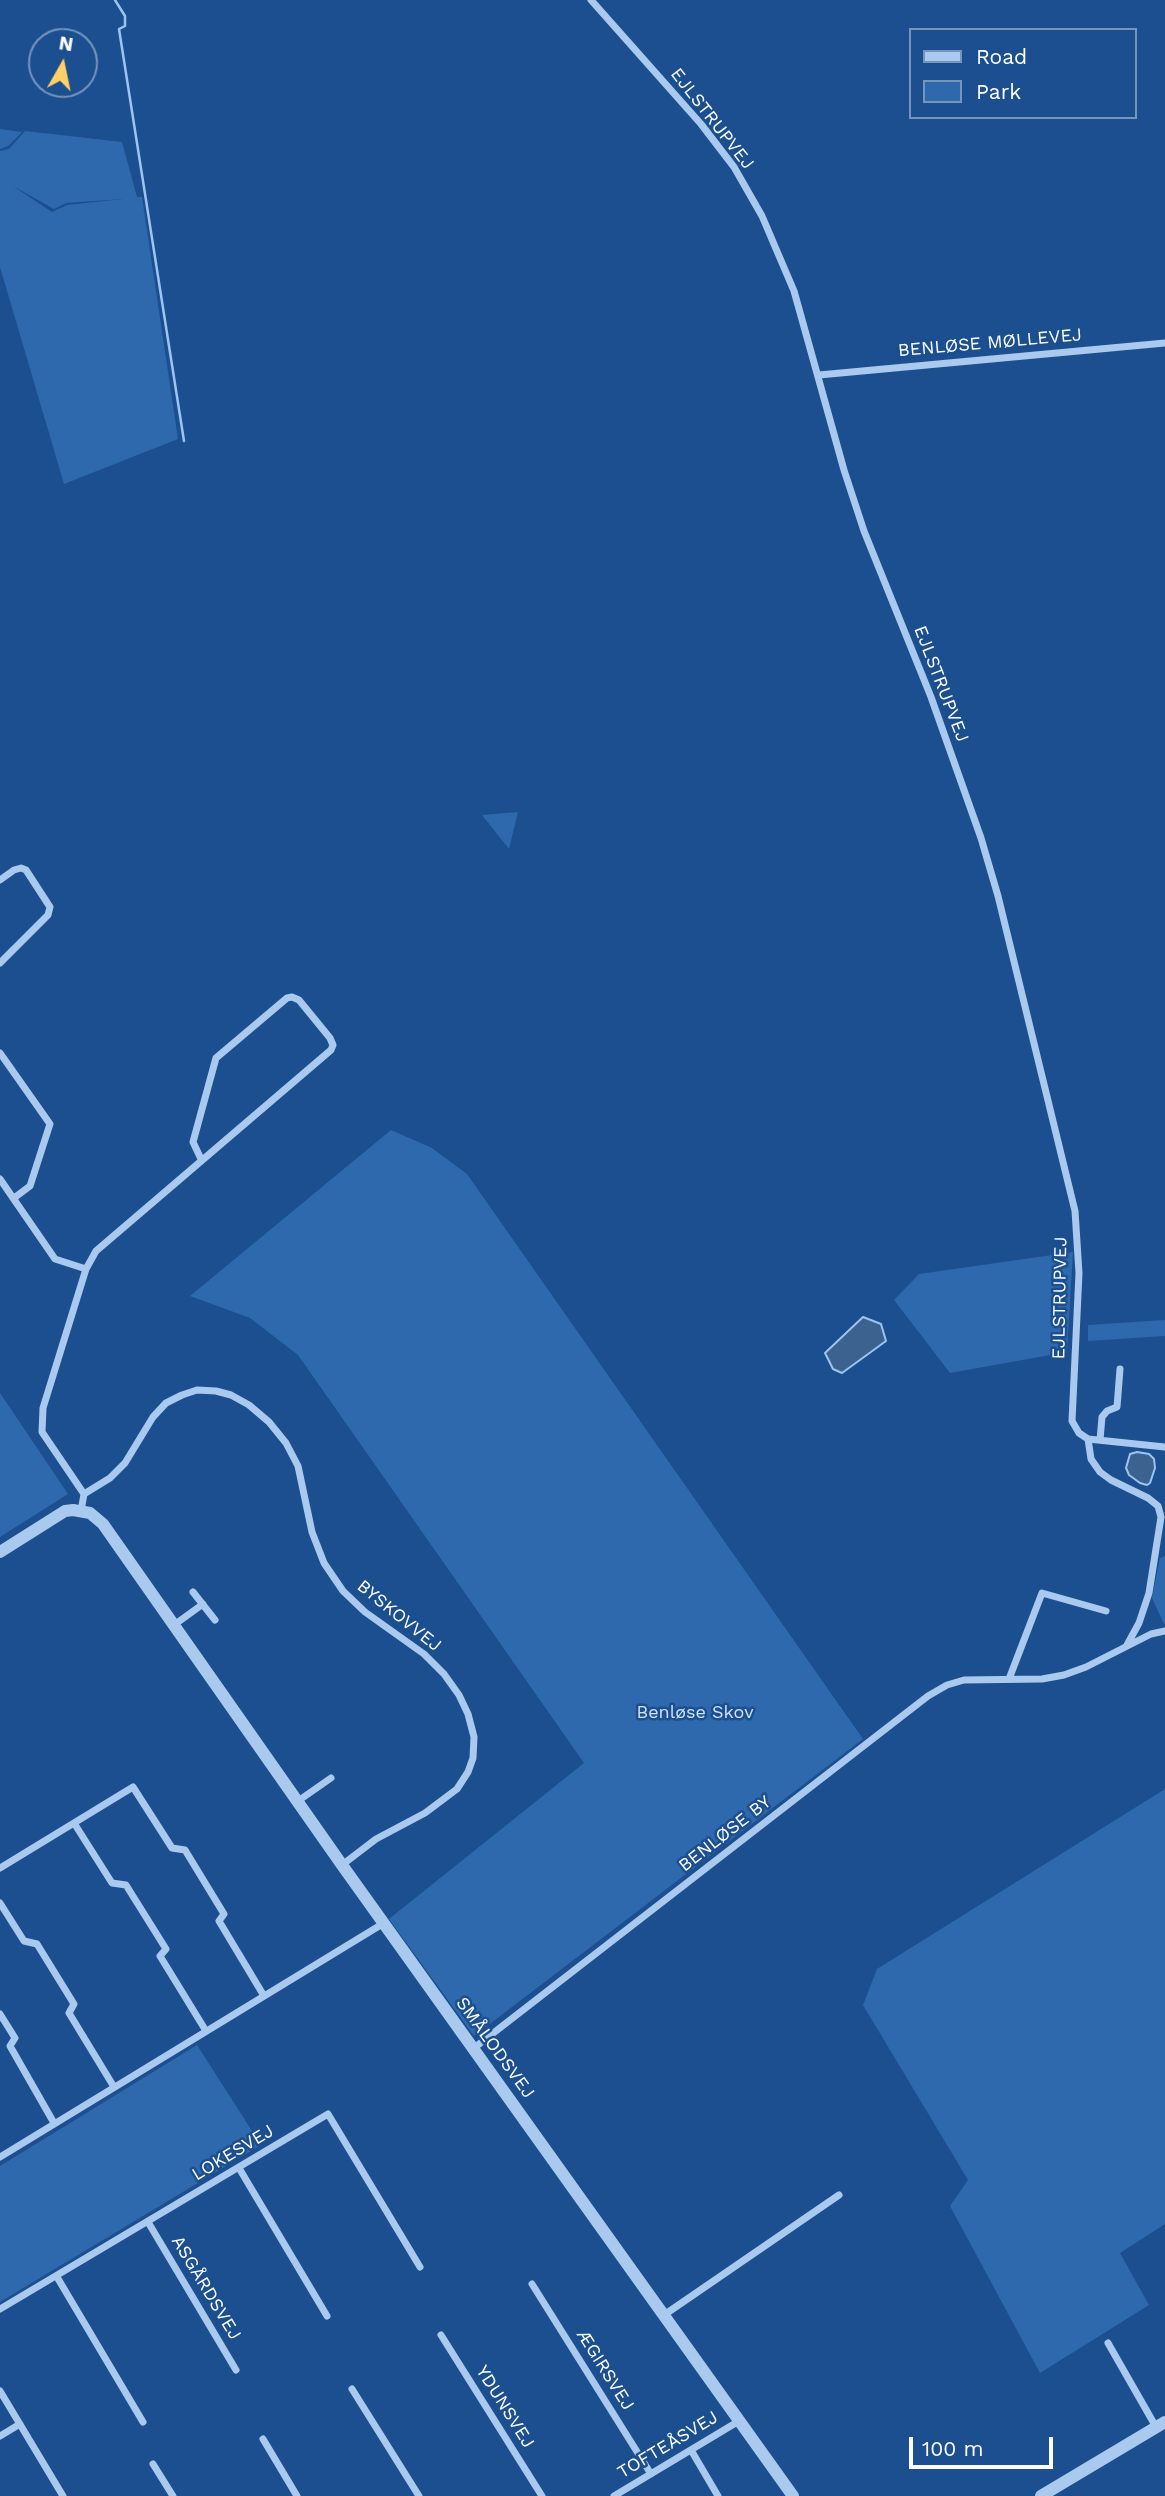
<!DOCTYPE html>
<html>
<head>
<meta charset="utf-8">
<style>
  body { margin:0 }
  #map { position:relative; width:1165px; height:2496px; overflow:hidden; background:#1b4f8f; font-family:"Work Sans",sans-serif }
  canvas { display:block }
  .legend { position:absolute; left:909px; top:28px; width:228px; height:91px; box-sizing:border-box; background:#1b4f8f; border:2px solid #7695bc; margin:0; padding:9px 12px; list-style:none; font-size:21px; color:#fff }
  .legend li { display:flex; align-items:center; gap:14px; height:35px }
  .legend b { width:35px; border:2px solid #7695bc }
  .north { position:absolute; left:28px; top:28px; width:70px; height:70px; box-sizing:border-box; background:#1b4f8f; border:2px solid #7695bc; border-radius:50%; rotate:9deg; font-size:19px; font-weight:700; line-height:28px; text-align:center; color:#fff }
  .north::after { content:''; display:block; margin:auto; width:24px; height:32px; background:#ffd166; clip-path:polygon(50% 0,100% 100%,50% 72%,0 100%) }
  .scale { position:absolute; left:909px; top:2437px; width:144px; height:32px; box-sizing:border-box; border:4px solid #fff; border-top:0; padding-left:9px; font-size:21px; line-height:24px; white-space:nowrap; color:#fff; -webkit-text-stroke:5px #1b4f8f; paint-order:stroke }
</style>
</head>
<body>
<div id="map">
<canvas width="1165" height="2496"></canvas>
<ul class="legend">
<li><b style="height:9px;background:#a9c9ee"></b>Road</li>
<li><b style="height:19px;background:#2e69ad"></b>Park</li>
</ul>
<div class="north">N</div>
<div class="scale">100 m</div>
</div>
<script>
const context = document.querySelector('canvas').getContext('2d');
context.lineJoin = 'round';
function fill(path, color) { context.fillStyle = color; context.fill(path, 'evenodd'); }
const shape = rows => new Path2D(rows.map(r => 'M' + r).join(''));
function trace(path, color, width, dash) { context.strokeStyle = color; context.lineWidth = width; context.lineCap = dash ? 'butt' : 'round'; context.setLineDash(dash || []); context.stroke(path); }
function write(font, color, halo, rows, align = 'center') {
  context.font = font + ' "Work Sans",sans-serif'; context.lineWidth = 5; context.setLineDash([]); context.textBaseline = 'middle'; context.strokeStyle = halo; context.fillStyle = color; for (const [text, x, y, turn = 0] of rows) {
    context.save(); context.translate(x, y); context.rotate((+turn || 0) * Math.PI / 180); context.textAlign = isNaN(turn) ? turn : align; if (halo) context.strokeText(text, 0, 0); context.fillText(text, 0, 0); context.restore();
  }
}
const green = shape([
  [0,129,22,132,8,146,0,149],
  [25,131,122,142,137,197,142,197,178,439,64,484,0,267,0,151,9,149],
  [13,186,54,209,66,203,123,199,67,205,52,212],
  [518,812,509,849,482,815],
  [391,1130,432,1148,467,1174,863,1739,474,2036,389,1919,584,1763,298,1355,250,1318,190,1296],
  [1073,1252,1067,1352,950,1373,894,1300,919,1274],
  [1165,1320,1165,1336,1088,1341,1088,1325],
  [0,1393,68,1494,0,1537],
  [1165,1556,1165,1624,1164,1624,1152,1598,1160,1558],
  [1165,1789,1165,2224,1120,2253,1149,2305,1040,2373,950,2206,968,2180,863,2005,877,1969],
  [197,2045,261,2145,0,2302,0,2166]
]);
const water = shape([
  [863,1317,881,1324,886,1341,842,1373,833,1369,825,1353,863,1317],
  [1137,1452,1149,1454,1154,1459,1155,1468,1150,1483,1147,1485,1140,1483,1129,1475,1126,1468,1130,1454,1137,1452]
]);
const stream = shape([
  [115,0,125,16,125,26,119,29,184,441]
]);
const minor = shape([
  [591,0,701,124,734,167,762,216,794,291,844,470,864,531,931,697,981,838,998,896,1075,1211,1079,1273,1072,1421,1079,1433,1088,1439],
  [819,375,1165,343],
  [0,880,14,870,21,868,26,870,50,907,48,915,0,963],
  [0,1053,50,1124,30,1186,14,1198],
  [0,1179,55,1259,86,1269],
  [1100,1440,1102,1417,1107,1411,1117,1407,1120,1369],
  [84,1494,42,1432,43,1408,86,1269,96,1251,331,1050,333,1045,330,1038,299,1000,292,997,287,998,216,1058,193,1142,201,1159],
  [81,1511,84,1494,110,1478,125,1463,153,1417,166,1403,182,1395,197,1390,216,1391,231,1395,249,1405,269,1422,286,1443,298,1466,312,1532,324,1563,343,1591,365,1612,424,1654,444,1674,459,1695,468,1714,474,1737,473,1758,468,1772,457,1789,425,1813,376,1839,342,1865],
  [193,1592,215,1620],
  [174,1625,203,1604],
  [1127,1645,1139,1623,1149,1593,1161,1517,1158,1506,1148,1498,1111,1480,1100,1472,1091,1459,1088,1439,1165,1447],
  [1009,1679,1042,1593,1106,1611],
  [298,1801,331,1778],
  [74,1823,112,1883,126,1885,166,1949,160,1956,206,2031],
  [0,1868,133,1787,172,1848,185,1850,224,1914,219,1921,264,1996],
  [0,1903,24,1941,37,1944,74,2004,69,2013,114,2087],
  [0,2014,15,2038,10,2046,54,2123],
  [474,2048,928,1696,947,1685,964,1680,1042,1679,1064,1675,1086,1667,1151,1634,1165,1631],
  [0,2157,384,1923],
  [239,2168,327,2316],
  [148,2222,236,2370],
  [57,2277,143,2422],
  [532,2284,651,2474],
  [0,2309,328,2114,420,2267],
  [664,2315,839,2195],
  [441,2335,542,2496],
  [1108,2343,1156,2427],
  [352,2389,419,2496],
  [0,2391,63,2496],
  [0,2436,20,2424],
  [263,2439,297,2496],
  [691,2450,718,2496],
  [153,2464,173,2496],
  [614,2496,739,2421]
]);
const tertiary = shape([
  [0,1552,65,1511,73,1510,90,1513,103,1524,342,1865,793,2496],
  [1041,2496,1165,2422]
]);
const streetNames = [
  ["EJLSTRUPVEJ",712,119,52],
  ["BENLØSE MØLLEVEJ",990,343,-5],
  ["EJLSTRUPVEJ",941,684,69],
  ["EJLSTRUPVEJ",1060,1298,-89],
  ["BYSKOVVEJ",399,1616,39],
  ["BENLØSE BY",725,1834,-38],
  ["SMÅLODSVEJ",495,2048,54],
  ["LOKESVEJ",233,2153,-31],
  ["ASGÅRDSVEJ",206,2288,59],
  ["ÆGIRSVEJ",605,2370,58],
  ["YDUNSVEJ",505,2407,58],
  ["TOFTEÅSVEJ",668,2445,-31]
];
const parkNames = [
  ["Benløse Skov",695,1713]
];
fill(green, '#2e69ad');
fill(water, '#3c6290');
trace(water, '#9cc4f0', 2);
trace(stream, '#9cc4f0', 2.5);
trace(minor, '#a9c9ee', 7);
trace(tertiary, '#a9c9ee', 12);
write('18px', '#fff', '#1b4f8f', streetNames);
write('18px', '#cfe3fa', '#1b4f8f', parkNames);
</script>
</body>
</html>
